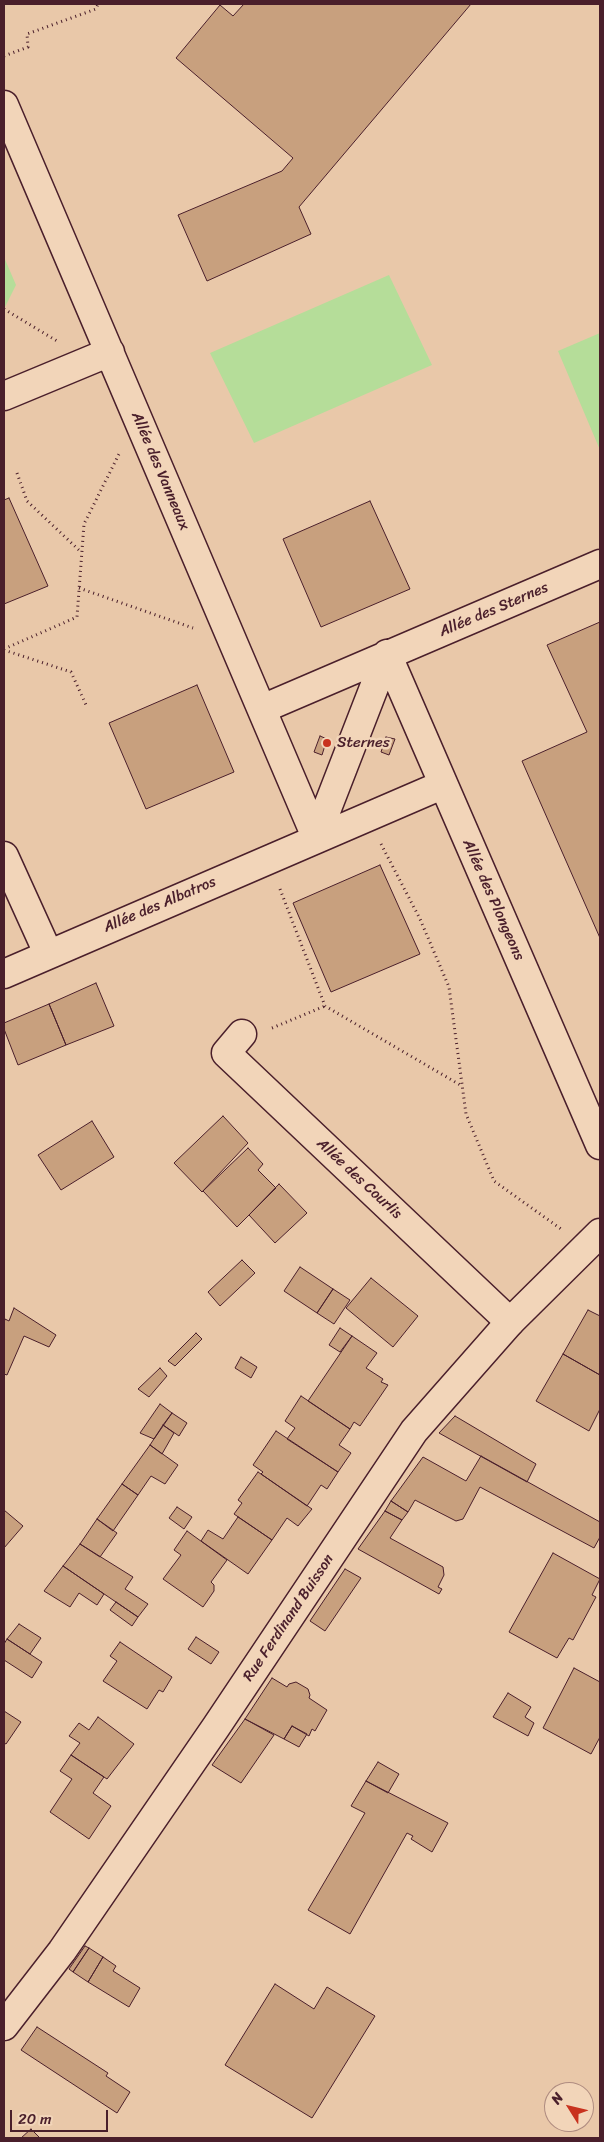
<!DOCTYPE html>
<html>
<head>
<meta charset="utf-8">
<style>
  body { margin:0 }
  #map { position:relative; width:604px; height:2142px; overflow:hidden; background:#e9c8a9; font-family:Sriracha,sans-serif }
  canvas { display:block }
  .frame { position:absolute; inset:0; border:5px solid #4a1f2b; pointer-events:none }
  .north { position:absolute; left:544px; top:2082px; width:50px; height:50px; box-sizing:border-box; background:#f2d5b9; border:1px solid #af8c80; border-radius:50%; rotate:306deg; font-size:14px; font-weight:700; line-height:20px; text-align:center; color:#4a1f2b }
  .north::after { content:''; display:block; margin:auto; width:18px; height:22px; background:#c8321e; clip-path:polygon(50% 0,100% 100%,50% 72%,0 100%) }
  .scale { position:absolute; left:10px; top:2110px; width:98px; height:22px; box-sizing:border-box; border:2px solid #4a1f2b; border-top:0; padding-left:6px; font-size:15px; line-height:18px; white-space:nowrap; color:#4a1f2b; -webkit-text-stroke:4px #f2d5b9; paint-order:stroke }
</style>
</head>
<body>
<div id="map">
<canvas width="604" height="2142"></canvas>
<div class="frame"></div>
<div class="north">N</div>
<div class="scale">20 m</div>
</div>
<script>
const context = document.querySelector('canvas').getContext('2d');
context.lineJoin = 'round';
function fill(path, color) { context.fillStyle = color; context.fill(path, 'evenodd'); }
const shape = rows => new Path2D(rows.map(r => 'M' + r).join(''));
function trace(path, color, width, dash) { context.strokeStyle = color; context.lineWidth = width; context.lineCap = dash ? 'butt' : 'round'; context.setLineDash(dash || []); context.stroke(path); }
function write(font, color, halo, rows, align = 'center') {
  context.font = font + ' Sriracha,sans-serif'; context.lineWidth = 5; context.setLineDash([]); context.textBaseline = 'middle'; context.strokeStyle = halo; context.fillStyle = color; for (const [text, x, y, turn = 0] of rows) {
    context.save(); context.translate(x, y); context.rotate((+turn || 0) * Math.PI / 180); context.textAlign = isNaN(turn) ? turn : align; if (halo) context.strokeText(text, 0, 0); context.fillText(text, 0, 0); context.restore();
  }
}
const green = shape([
  [4,257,16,285,4,309],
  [389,275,432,365,254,443,210,353],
  [600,333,600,450,558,351]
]);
const building = shape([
  [244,4,471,4,299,207,311,234,207,281,178,215,282,171,293,158,176,58,220,5,233,16,244,4],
  [9,498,48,586,4,604,4,500,9,498],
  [370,501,410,589,321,627,283,539,370,501],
  [600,622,600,938,522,761,587,732,547,645,600,622],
  [197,685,234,772,146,809,109,723,197,685],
  [320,736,327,739,322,755,314,752,320,736],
  [386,737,395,739,389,755,381,752,386,737],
  [380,865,420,954,331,992,293,903,380,865],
  [96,983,114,1026,66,1045,49,1004,96,983],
  [49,1004,66,1045,18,1065,4,1029,4,1023,49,1004],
  [223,1116,248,1143,202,1192,174,1163,223,1116],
  [92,1121,114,1157,61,1190,38,1155,92,1121],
  [248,1148,263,1164,258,1170,276,1188,237,1227,203,1191,248,1148],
  [279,1184,307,1213,275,1243,249,1215,279,1184],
  [242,1260,255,1273,220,1306,208,1292,242,1260],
  [300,1267,333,1289,317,1313,284,1291,300,1267],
  [371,1278,418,1316,393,1347,346,1308,371,1278],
  [333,1289,350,1300,334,1324,317,1313,333,1289],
  [14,1308,56,1335,49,1347,24,1336,7,1375,4,1374,4,1323,5,1319,9,1321,14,1308],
  [588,1310,600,1316,600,1375,563,1354,588,1310],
  [340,1328,352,1336,340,1352,329,1345,340,1328],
  [196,1333,202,1339,175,1366,168,1361,196,1333],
  [352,1336,377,1353,366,1368,383,1379,381,1382,388,1385,360,1426,354,1422,350,1429,308,1401,352,1336],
  [563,1354,600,1375,600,1409,589,1431,536,1401,563,1354],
  [241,1357,257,1367,251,1378,235,1368,241,1357],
  [160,1368,167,1376,149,1397,138,1389,160,1368],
  [301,1396,350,1429,339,1445,351,1453,338,1472,287,1439,295,1428,285,1421,301,1396],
  [160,1404,172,1413,154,1439,140,1433,160,1404],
  [172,1413,187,1423,179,1436,163,1425,172,1413],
  [455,1416,536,1464,527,1482,439,1433,455,1416],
  [163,1425,174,1433,162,1454,150,1445,163,1425],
  [276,1431,338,1472,327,1489,321,1485,307,1506,261,1474,263,1472,253,1465,276,1431],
  [150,1445,178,1465,165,1484,151,1476,138,1495,122,1484,150,1445],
  [481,1456,600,1522,600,1537,594,1548,480,1487,463,1519,456,1521,415,1500,408,1512,391,1501,423,1457,466,1481,481,1456],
  [258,1472,312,1509,298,1526,287,1518,272,1540,234,1514,242,1503,238,1500,258,1472],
  [122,1484,138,1495,113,1531,97,1519,122,1484],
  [391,1501,408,1512,402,1520,385,1511,391,1501],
  [177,1507,192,1517,184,1529,169,1518,177,1507],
  [4,1510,23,1526,4,1548,4,1510],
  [385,1511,402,1520,390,1538,443,1567,444,1575,438,1587,442,1589,439,1594,358,1549,385,1511],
  [238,1517,272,1540,248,1574,201,1541,208,1530,223,1539,238,1517],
  [97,1519,117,1533,100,1557,80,1544,97,1519],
  [187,1531,227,1560,211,1582,214,1585,214,1591,203,1607,163,1579,181,1555,174,1550,187,1531],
  [80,1544,133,1577,125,1589,148,1604,138,1617,63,1566,80,1544],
  [553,1553,600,1579,592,1595,596,1597,573,1640,569,1638,557,1658,509,1632,553,1553],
  [63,1566,104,1594,97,1605,79,1593,70,1607,44,1591,63,1566],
  [345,1569,361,1578,325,1631,310,1621,345,1569],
  [116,1602,138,1617,132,1626,110,1610,116,1602],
  [19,1624,41,1638,30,1654,7,1639,19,1624],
  [196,1637,219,1652,211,1664,188,1649,196,1637],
  [7,1639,42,1662,32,1678,4,1660,4,1644,7,1639],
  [120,1642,172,1677,163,1692,159,1690,147,1709,103,1681,117,1661,110,1656,120,1642],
  [574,1668,600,1682,600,1737,591,1754,543,1728,574,1668],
  [272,1678,287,1687,289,1684,296,1682,308,1689,310,1695,309,1698,327,1710,315,1731,312,1729,309,1736,292,1726,284,1739,245,1719,272,1678],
  [508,1693,531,1707,525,1717,534,1723,528,1736,493,1717,508,1693],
  [4,1711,21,1722,6,1744,4,1743,4,1711],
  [98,1717,134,1744,107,1779,71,1755,80,1743,69,1736,79,1723,89,1730,98,1717],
  [245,1719,274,1735,241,1783,212,1765,245,1719],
  [292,1726,307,1734,299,1747,284,1739,292,1726],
  [71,1755,104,1777,93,1793,111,1806,89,1839,50,1812,72,1779,60,1771,71,1755],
  [378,1762,399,1774,388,1793,366,1781,378,1762],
  [366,1781,448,1823,432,1852,411,1839,413,1836,407,1833,350,1934,308,1910,365,1813,351,1806,366,1781],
  [85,1946,89,1948,73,1972,69,1969,85,1946],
  [89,1948,103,1957,88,1982,73,1972,89,1948],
  [103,1957,116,1966,113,1971,140,1988,129,2007,88,1982,103,1957],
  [275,1984,314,2009,327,1987,375,2016,312,2118,225,2065,275,1984],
  [37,2027,108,2073,106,2076,130,2092,117,2113,21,2050,37,2027],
  [31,2129,40,2138,21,2138,31,2129]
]);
const path = shape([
  [4,56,28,47,27,34,96,9,98,4],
  [4,309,57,341],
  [17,473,27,501,81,552],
  [79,588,193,628],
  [4,649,77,617,84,524,119,454],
  [4,650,71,672,87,707],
  [381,844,420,919,449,987,466,1114,494,1181,561,1229],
  [280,889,325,1006,462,1086],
  [272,1028,325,1006]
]);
const minor = shape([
  [4,105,316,837],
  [4,396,110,352],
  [387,654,600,1145],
  [262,709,600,564],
  [316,837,387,654],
  [4,856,48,953],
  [4,974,442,785],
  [242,1034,226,1053,510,1322]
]);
const tertiary = shape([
  [4,2026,62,1951,216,1727,414,1431,510,1322,600,1233]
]);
const markers = [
  [327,743,5,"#c8321e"]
];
const streetNames = [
  ["Allée des Vanneaux",160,471,67],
  ["Allée des Sternes",494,610,-23],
  ["Allée des Plongeons",493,900,66],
  ["Allée des Albatros",160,905,-23],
  ["Allée des Courlis",359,1179,43],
  ["Rue Ferdinand Buisson",289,1618,-56]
];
const poiNames = [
  ["Sternes",337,743]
];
fill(green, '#b5dd99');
fill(building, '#c8a07e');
trace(building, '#4a1f2b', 1);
trace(minor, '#4a1f2b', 31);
trace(tertiary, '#4a1f2b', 31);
trace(path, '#4a1f2b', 3, [1, 4]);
trace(minor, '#f2d5b9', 28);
trace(tertiary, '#f2d5b9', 28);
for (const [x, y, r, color] of markers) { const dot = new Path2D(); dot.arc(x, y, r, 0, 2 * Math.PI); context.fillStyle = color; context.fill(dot); trace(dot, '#f2d5b9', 2); }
write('15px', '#4a1f2b', '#f2d5b9', streetNames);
write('15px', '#4a1f2b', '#f2d5b9', poiNames, 'left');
</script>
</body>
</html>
